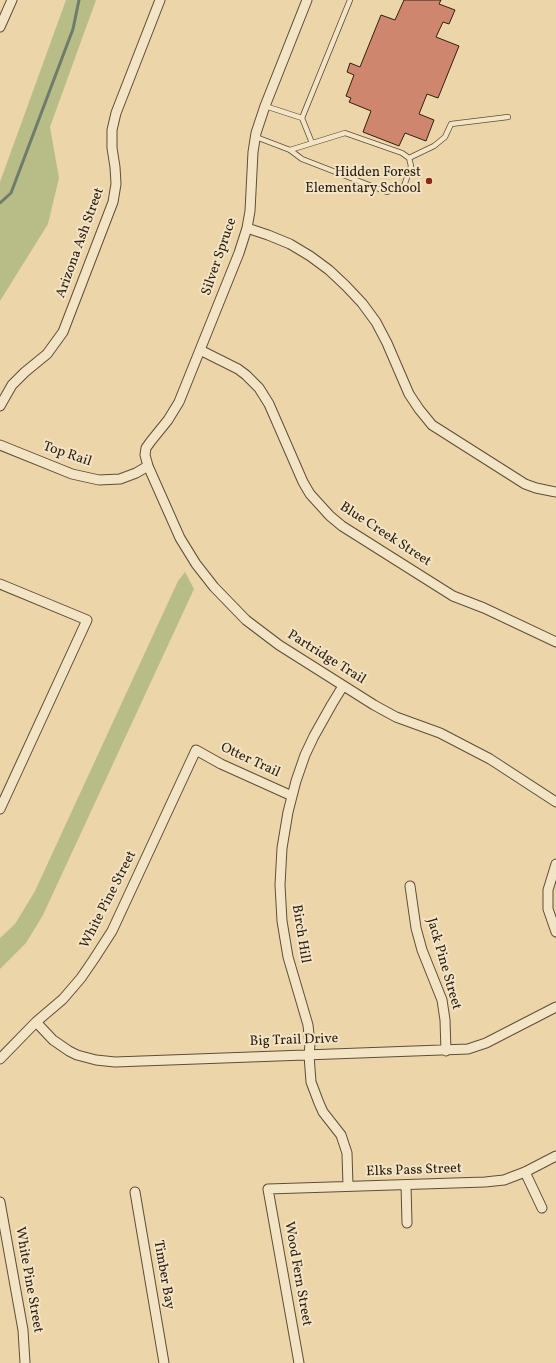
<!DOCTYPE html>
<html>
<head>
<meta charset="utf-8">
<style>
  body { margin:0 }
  canvas { display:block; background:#ecd5a8 }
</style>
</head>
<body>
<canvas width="556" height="1363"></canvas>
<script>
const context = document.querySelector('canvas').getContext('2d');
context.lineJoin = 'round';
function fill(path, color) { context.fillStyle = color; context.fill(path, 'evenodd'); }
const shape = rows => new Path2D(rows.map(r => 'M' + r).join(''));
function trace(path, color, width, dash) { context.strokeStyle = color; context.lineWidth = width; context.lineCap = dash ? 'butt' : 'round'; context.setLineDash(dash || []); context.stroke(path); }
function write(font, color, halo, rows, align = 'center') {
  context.font = font + ' Vollkorn,serif'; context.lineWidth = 4; context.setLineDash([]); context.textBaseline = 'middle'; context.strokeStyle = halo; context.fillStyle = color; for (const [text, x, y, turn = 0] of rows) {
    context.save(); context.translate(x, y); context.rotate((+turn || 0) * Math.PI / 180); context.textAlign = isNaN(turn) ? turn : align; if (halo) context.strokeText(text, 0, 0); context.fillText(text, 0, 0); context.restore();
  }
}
const green = shape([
  [66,0,96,0,50,127,59,178,48,224,0,301,0,182],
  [185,572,194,589,43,915,26,943,0,969,0,938,15,924,35,891,178,581]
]);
const stream = shape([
  [0,203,11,193,73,29,79,0]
]);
const building = shape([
  [404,0,441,0,439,4,455,10,449,24,443,22,436,37,459,46,438,98,427,94,419,114,434,120,426,141,405,133,399,146,363,132,371,111,349,102,351,98,346,96,354,75,347,72,350,63,360,67,381,15,395,20,404,0]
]);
const service = shape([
  [265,106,302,118],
  [256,137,290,150,302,159,387,192,404,186,411,166,409,158,402,153,345,133,290,150],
  [312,143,302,118,350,0],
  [409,158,434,146,445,137,451,124,508,117]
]);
const minor = shape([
  [307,0,265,106,256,133,253,152,250,211,247,228,239,253,179,402,168,420,151,441,146,448,145,455,148,466,180,538,196,564,214,587,246,620,279,645,374,705,396,717,440,733,490,759,556,802],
  [0,27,12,0],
  [247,228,268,235,290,244,310,256,329,270,346,286,362,303,376,322,387,343,409,394,419,409,432,425,525,484,536,488,556,492],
  [200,350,238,369,246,375,259,388,269,404,303,482,310,494,330,516,342,526,453,596,484,608,556,642],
  [0,406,12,385,25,372,47,354,63,332,113,202,116,184,115,167,112,148,112,130,116,113,160,0],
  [0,445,72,474,99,480,120,479,136,473,148,466],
  [0,584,87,620,0,809],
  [343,686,332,704,314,736,305,755,296,781,288,812,282,848,280,885,282,921,288,957,308,1025,310,1044,309,1055,311,1082,319,1103,323,1112,341,1135,347,1153,348,1186],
  [556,864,548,890,548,909,556,932],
  [410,886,416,928,422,950,442,1000,445,1020,446,1051],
  [36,1022,53,1040,69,1051,77,1055,96,1060,115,1062,468,1049,486,1043,556,1007],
  [0,1059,36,1022,63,999,81,978,94,959,112,931,196,750,221,764,292,796],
  [525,1172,542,1208],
  [406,1185,407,1223],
  [135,1192,164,1363],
  [0,1202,23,1330,25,1363],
  [299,1363,268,1189,485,1182,504,1180,525,1172,556,1156]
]);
const markers = [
  [429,181,4,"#8f2418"]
];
const poiNames = [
  ["Hidden Forest",421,173],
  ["Elementary School",421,189]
];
const streetNames = [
  ["Arizona Ash Street",81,243,-70],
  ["Silver Spruce",220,257,-71],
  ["Top Rail",67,455,19],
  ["Blue Creek Street",385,535,33],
  ["Partridge Trail",326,658,32],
  ["Otter Trail",250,761,25],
  ["White Pine Street",109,900,-63],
  ["Birch Hill",300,934,81],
  ["Jack Pine Street",443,964,74],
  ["Big Trail Drive",294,1041,-2],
  ["Elks Pass Street",414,1171,-2],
  ["Wood Fern Street",297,1274,80],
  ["Timber Bay",163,1275,80],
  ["White Pine Street",28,1280,80]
];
fill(green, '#b8bd88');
trace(stream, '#6e7c6d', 3);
fill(building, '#ce866e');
trace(building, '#2e2112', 1);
trace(service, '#5e4e38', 6);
trace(minor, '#5e4e38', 11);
trace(service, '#f3e4c6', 4.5);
trace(minor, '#f3e4c6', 9);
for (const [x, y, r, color] of markers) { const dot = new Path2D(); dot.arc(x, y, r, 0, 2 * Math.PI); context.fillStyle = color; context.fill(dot); trace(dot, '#f3e4c6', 1.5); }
write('14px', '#2e2112', '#f3e4c6', poiNames, 'right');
write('14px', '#2e2112', '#f3e4c6', streetNames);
</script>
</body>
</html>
